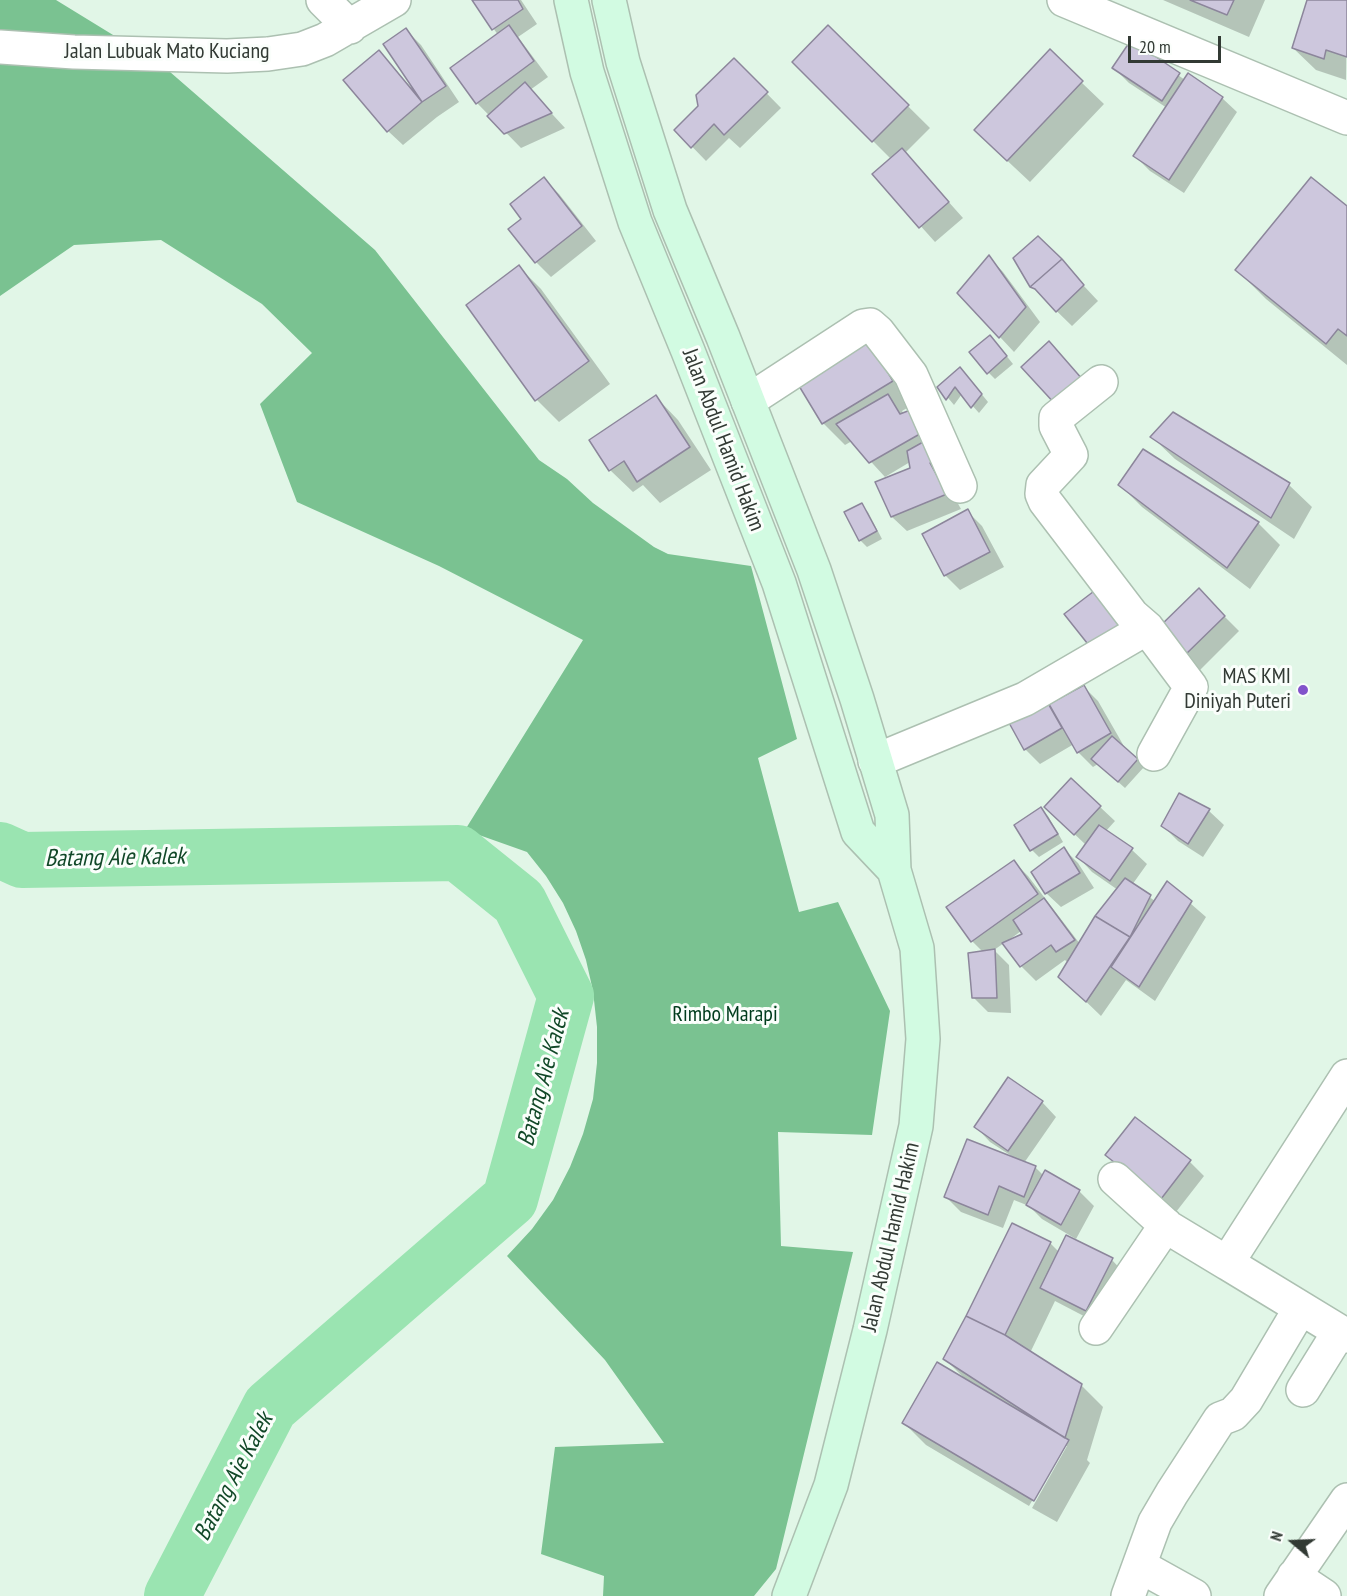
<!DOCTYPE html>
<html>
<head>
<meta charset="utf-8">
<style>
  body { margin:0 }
  #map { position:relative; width:1347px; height:1596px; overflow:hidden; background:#e1f6e7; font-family:"PT Sans Narrow",sans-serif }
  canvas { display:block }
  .north { position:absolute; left:1263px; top:1512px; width:60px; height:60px; -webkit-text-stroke:4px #fafefb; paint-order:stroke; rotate:289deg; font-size:16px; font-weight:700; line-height:24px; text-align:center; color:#323a34 }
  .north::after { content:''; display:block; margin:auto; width:21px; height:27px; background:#323a34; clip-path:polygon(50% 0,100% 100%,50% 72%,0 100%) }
  .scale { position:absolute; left:1128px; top:36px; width:93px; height:27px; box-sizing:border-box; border:3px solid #323a34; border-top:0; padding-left:8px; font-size:18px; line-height:21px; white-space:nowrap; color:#323a34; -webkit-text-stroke:4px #fafefb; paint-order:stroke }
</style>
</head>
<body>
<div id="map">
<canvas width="1347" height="1596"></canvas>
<div class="north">N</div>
<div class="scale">20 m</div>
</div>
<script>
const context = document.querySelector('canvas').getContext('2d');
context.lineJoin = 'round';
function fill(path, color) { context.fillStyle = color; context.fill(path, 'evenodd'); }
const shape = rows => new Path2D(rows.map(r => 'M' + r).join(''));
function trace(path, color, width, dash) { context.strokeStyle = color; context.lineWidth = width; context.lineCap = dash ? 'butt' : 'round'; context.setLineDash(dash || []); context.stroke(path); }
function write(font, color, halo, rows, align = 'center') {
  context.font = font + ' "PT Sans Narrow",sans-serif'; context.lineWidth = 6; context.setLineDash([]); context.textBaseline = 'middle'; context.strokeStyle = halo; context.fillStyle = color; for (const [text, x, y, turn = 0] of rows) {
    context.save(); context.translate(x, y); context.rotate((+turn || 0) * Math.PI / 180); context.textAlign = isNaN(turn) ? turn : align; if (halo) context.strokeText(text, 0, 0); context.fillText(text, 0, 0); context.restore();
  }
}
const forest = shape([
  [0,0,56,0,162,65,375,250,539,460,567,479,593,503,654,547,668,554,751,566,797,739,758,758,799,912,838,902,890,1011,872,1135,778,1132,781,1246,853,1252,776,1569,754,1596,603,1596,604,1576,541,1554,555,1447,664,1443,605,1360,507,1256,532,1229,553,1200,570,1167,583,1134,593,1099,597,1063,597,1027,593,991,586,960,576,931,563,903,546,876,527,852,465,830,583,640,439,566,297,502,260,404,312,353,262,304,161,240,74,245,0,296]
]);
const shadow = shape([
  [474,0,521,0,537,24,518,37,548,77,530,90,565,128,521,148,477,103,498,35],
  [1163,0,1265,0,1249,37],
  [1309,0,1347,0,1346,80,1316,70,1293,48],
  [828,27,930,128,905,153,963,218,935,242,874,174,891,159,794,62],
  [406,30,421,45,459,102,437,117,403,145,388,131,379,52,411,87,413,86],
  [1131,42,1185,80,1222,98,1237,112,1184,193,1150,171,1135,156,1167,108,1129,83,1114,68],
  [734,60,781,108,740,148,729,138,706,161,676,130,700,107],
  [1081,82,1104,104,1030,182,998,152],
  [544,179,559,194,596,241,551,277,536,262,510,229,523,219],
  [1347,208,1347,365,1266,299,1237,270],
  [1053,253,1098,301,1072,326,1031,286],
  [989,257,1003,272,1040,322,1014,352,959,293],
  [519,267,541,289,610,384,559,422,537,400,468,305],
  [864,335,914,404,902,411,904,414,913,410,944,479,961,509,907,531,892,517,912,469,910,462,885,477,852,441,845,445,823,423],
  [997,344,1013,364,995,379,988,372],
  [967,376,988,402,979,413,962,394,954,405,939,387],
  [656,397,678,420,711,470,660,503,643,485,633,492,610,470,591,440],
  [1173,414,1289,485,1312,507,1294,539,1175,459,1152,437],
  [1120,485,1258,523,1280,545,1250,589,1142,507],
  [861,505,868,512,882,539,867,547,860,540],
  [967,511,982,526,1004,567,960,590,945,575],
  [1198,590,1239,631,1200,670,1159,629],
  [1084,687,1098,701,1125,748,1144,767,1125,788,1098,764,1093,767,1078,752,1074,744,1040,764,1025,749,1046,702,1050,706],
  [1046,807,1100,807,1115,821,1106,831,1132,850,1147,864,1132,885,1155,901,1167,883,1206,917,1155,1001,1126,980,1101,1016,1075,991,1068,963,1065,960,1036,981,1021,966,1004,943,994,950,1009,965,1011,1013,988,1012,973,997,983,952,972,941,1014,862,1028,876,1080,944,1118,890,1092,872,1078,857,1086,845],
  [1021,931,1024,935,1009,941,1009,940],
  [1041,809,1048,816,1063,842,1039,857,1032,850,1016,825],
  [1209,811,1224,825,1203,857,1178,841,1163,826],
  [1064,849,1078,863,1094,888,1061,907,1046,893],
  [1042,1102,1056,1117,1024,1163,1035,1167,1044,1176,1046,1172,1079,1191,1094,1206,1076,1239,1042,1219,1029,1206,1014,1200,1003,1228,961,1212,946,1197,1013,1157,990,1142,976,1127],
  [1190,1162,1204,1176,1176,1212,1122,1169],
  [1012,1225,1051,1244,1059,1252,1112,1260,1126,1275,1101,1325,1055,1301,1030,1353,1081,1385,1103,1407,1087,1460,1090,1463,1057,1522,1032,1508,1067,1446,1064,1446,1029,1506,926,1445,904,1423,967,1381,945,1359]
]);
const river = shape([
  [0,850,22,860,458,853,519,902,566,996,510,1199,270,1407,172,1596]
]);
const building = shape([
  [472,0,518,0,523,9,492,30,472,0],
  [1190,0,1234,0,1227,15,1190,0],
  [1307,0,1347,0,1347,57,1326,50,1324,59,1292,48,1307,0],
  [509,25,534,61,476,104,450,68,509,25],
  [828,25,909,105,872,142,792,62,828,25],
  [406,28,446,86,422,102,383,44,406,28],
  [1131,40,1180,73,1162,101,1112,68,1131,40],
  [1050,49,1083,81,1007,161,974,130,1050,49],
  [379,50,422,102,387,132,343,80,379,50],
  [734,58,768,92,724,135,714,124,691,148,674,130,698,106,696,95,734,58],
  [1188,73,1223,97,1169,180,1133,156,1188,73],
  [525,82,552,113,504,134,487,116,525,82],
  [902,148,949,202,919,228,872,174,902,148],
  [544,177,582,226,535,263,508,229,521,219,510,204,544,177],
  [1311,177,1347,206,1347,336,1338,329,1326,344,1235,270,1311,177],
  [1038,236,1062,259,1030,287,1013,258,1038,236],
  [989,255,1026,307,999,338,957,293,989,255],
  [1062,259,1084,285,1056,312,1035,289,1030,287,1062,259],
  [519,265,589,361,535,401,466,305,519,265],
  [864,333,893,381,822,424,793,376,864,333],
  [990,335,1007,356,987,374,969,352,990,335],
  [1049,341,1083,380,1056,405,1021,367,1049,341],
  [960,367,982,394,971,408,955,387,946,400,937,387,960,367],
  [888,394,900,414,913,409,925,431,869,463,836,424,888,394],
  [656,395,690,447,637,482,624,461,609,471,589,440,656,395],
  [1173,412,1290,483,1271,518,1150,437,1173,412],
  [932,437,939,457,930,463,947,494,891,517,875,482,910,468,907,451,932,437],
  [1143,449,1259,522,1227,568,1118,485,1143,449],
  [862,503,877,531,859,541,844,512,862,503],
  [968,509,990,552,944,576,922,534,968,509],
  [1106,582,1132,615,1091,648,1064,614,1106,582],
  [1199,588,1225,616,1184,656,1157,629,1199,588],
  [1084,685,1111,733,1077,753,1049,704,1084,685],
  [1046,700,1062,728,1024,750,1008,721,1046,700],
  [1112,736,1138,759,1118,782,1091,759,1112,736],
  [1071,778,1101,806,1074,835,1044,807,1071,778],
  [1179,793,1210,809,1188,844,1161,826,1179,793],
  [1041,807,1058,834,1030,851,1014,825,1041,807],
  [1099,825,1133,848,1110,881,1076,857,1099,825],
  [1064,847,1080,873,1045,894,1031,872,1064,847],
  [1014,860,1038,894,971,942,946,907,1014,860],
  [1125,878,1151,895,1130,937,1095,916,1125,878],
  [1167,881,1192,901,1139,987,1111,967,1167,881],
  [1044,898,1075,940,1056,952,1051,945,1020,967,1002,943,1022,934,1013,920,1044,898],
  [1095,916,1130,937,1086,1002,1058,977,1095,916],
  [995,949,997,998,972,998,968,953,995,949],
  [1008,1077,1043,1101,1008,1151,974,1127,1008,1077],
  [1135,1117,1191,1160,1161,1199,1105,1155,1135,1117],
  [967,1139,1036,1166,1024,1197,999,1186,988,1215,944,1197,967,1139],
  [1045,1170,1080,1190,1061,1225,1026,1205,1045,1170],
  [1012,1223,1051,1242,1005,1335,966,1316,1012,1223],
  [1066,1235,1113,1258,1086,1311,1040,1288,1066,1235],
  [966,1316,1005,1335,1082,1384,1065,1438,943,1359,966,1316],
  [937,1362,1069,1440,1034,1501,902,1423,937,1362]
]);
const minor = shape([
  [323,0,350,27],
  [1064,0,1347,118],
  [0,47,74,52,227,56,268,54,302,49,325,40,394,0],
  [1101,382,1056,418,1056,426,1071,455,1043,485,1042,494,1045,501,1132,615,1147,628,1191,687,1154,754],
  [748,401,863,326,870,325,878,332,911,375,960,486],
  [875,761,1025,699,1147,628],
  [1347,1076,1227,1263,1347,1336],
  [1115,1179,1169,1228,1227,1263],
  [1096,1328,1166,1225],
  [1303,1390,1339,1332],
  [1140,1566,1194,1596],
  [1294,1576,1324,1596],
  [1128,1596,1155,1522,1172,1493,1220,1419,1233,1414,1246,1400,1300,1309],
  [1281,1596,1347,1500]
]);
const secondary = shape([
  [571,0,587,72,635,222,688,351,779,583,858,832,894,870],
  [609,0,623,62,670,210,723,337,814,570,857,699,892,815,894,870,917,948,923,1039,916,1126,870,1330,831,1485,789,1596]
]);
const markers = [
  [1303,690,6,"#8253cb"]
];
const streetNames = [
  ["Jalan Lubuak Mato Kuciang",167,52],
  ["Jalan Abdul Hamid Hakim",723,440,69],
  ["Jalan Abdul Hamid Hakim",891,1237,-77]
];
const poiNames = [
  ["MAS KMI",1291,677],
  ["Diniyah Puteri",1291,702]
];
const parkNames = [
  ["Rimbo Marapi",725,1015]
];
const waterNames = [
  ["Batang Aie Kalek",115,858,-1],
  ["Batang Aie Kalek",544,1078,-75],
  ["Batang Aie Kalek",234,1477,-62]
];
fill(forest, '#7ac291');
fill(shadow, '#0003');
trace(river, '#9ae4b1', 56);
fill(building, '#cdc7dd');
trace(building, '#8c869b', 1.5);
trace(minor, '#acc0b1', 36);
trace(secondary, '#acc0b1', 36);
trace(minor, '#fff', 33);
trace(secondary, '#d2fbe2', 33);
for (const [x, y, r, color] of markers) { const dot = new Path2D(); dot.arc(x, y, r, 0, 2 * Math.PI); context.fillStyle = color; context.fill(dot); trace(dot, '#fafefb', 2); }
write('22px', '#323a34', '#fafefb', streetNames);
write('22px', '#323a34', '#fafefb', poiNames, 'right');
write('22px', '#003c1d', '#fafefb', parkNames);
write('italic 24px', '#114828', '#fafefb', waterNames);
</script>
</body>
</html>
